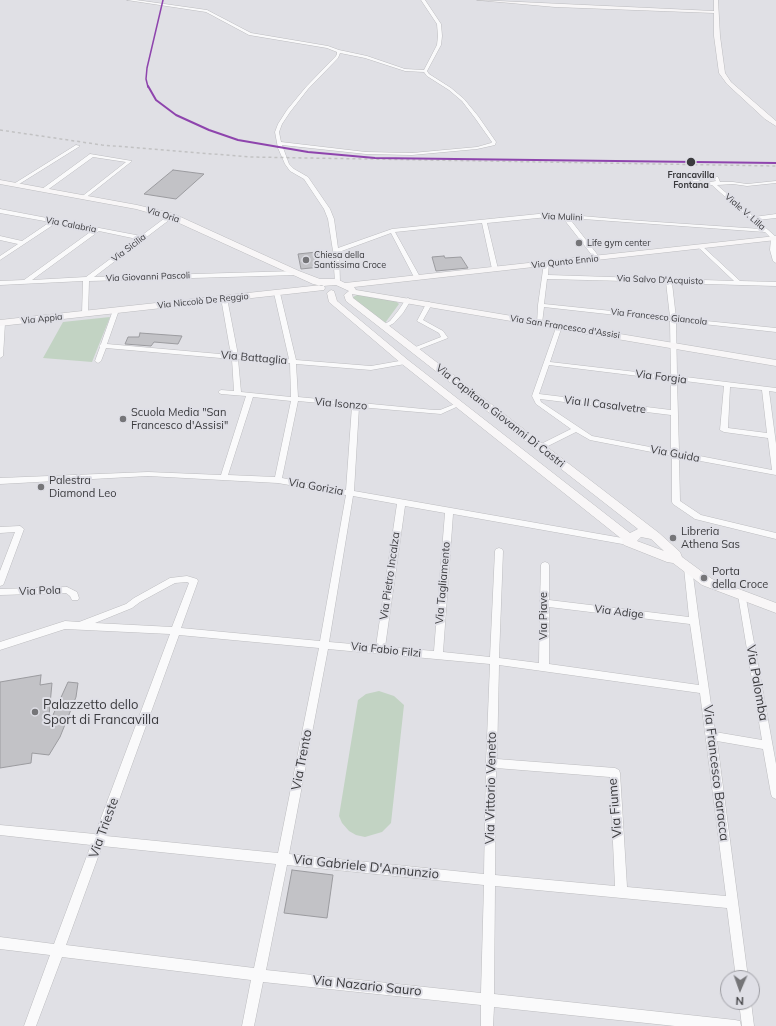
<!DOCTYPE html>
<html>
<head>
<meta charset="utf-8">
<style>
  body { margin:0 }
  #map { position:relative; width:776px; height:1026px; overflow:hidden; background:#e0e0e5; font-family:Mulish,sans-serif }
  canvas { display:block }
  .north { position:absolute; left:720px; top:970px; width:40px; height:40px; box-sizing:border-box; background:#dfdfe6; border:1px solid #9d9da3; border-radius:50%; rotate:182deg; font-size:11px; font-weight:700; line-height:16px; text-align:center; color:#3b3b3e }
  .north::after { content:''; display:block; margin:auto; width:14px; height:18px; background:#757578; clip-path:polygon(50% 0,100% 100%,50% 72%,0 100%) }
</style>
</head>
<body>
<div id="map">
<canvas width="776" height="1026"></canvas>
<div class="north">N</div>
</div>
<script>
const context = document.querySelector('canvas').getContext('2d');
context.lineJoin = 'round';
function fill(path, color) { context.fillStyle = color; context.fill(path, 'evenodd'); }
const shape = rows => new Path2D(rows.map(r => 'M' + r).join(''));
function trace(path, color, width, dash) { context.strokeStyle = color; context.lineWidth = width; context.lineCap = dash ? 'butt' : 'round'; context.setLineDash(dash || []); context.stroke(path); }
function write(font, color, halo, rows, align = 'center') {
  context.font = font + ' Mulish,sans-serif'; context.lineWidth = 4; context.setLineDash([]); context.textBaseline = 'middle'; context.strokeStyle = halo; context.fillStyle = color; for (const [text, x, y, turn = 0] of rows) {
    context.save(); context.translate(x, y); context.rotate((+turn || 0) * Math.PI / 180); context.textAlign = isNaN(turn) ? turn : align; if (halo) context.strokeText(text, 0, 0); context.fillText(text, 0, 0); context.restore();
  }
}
const green = shape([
  [359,294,396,301,399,304,385,323,354,299,353,297],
  [110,317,92,362,43,358,63,322],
  [379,691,394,696,404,705,391,823,382,832,365,837,356,835,349,831,342,823,339,816,358,700,366,694]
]);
const building = shape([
  [173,170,204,174,176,199,144,194,173,170],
  [317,252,320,267,301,269,298,254,317,252],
  [444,256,445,258,461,257,468,268,436,271,432,257,444,256],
  [140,333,182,336,178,344,154,342,151,346,125,344,128,337,139,337,140,333],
  [41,675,40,685,52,683,48,726,68,682,78,683,76,697,60,737,49,755,32,753,31,763,0,768,0,682,41,675],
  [292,870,333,875,327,918,284,913,292,870]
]);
const street = shape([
  [127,0,136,0,207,10,251,33,328,46,339,50,367,56,405,69,424,70,437,45,438,36,437,24,421,0,425,0,441,24,442,36,441,45,427,71,429,74,451,88,464,99,478,116,496,142,495,145,477,149,412,155,366,154,282,145,289,164,294,169,308,177,330,209,334,219,338,248,392,229,548,213,627,220,761,229,712,185,695,183,691,179,693,175,705,174,718,177,720,182,733,182,747,184,776,181,776,183,747,186,733,184,717,185,754,217,776,214,776,218,757,220,776,237,776,263,773,261,770,250,771,238,765,232,569,218,600,258,597,260,595,259,563,218,548,217,487,223,498,269,497,270,492,269,482,223,395,232,420,277,417,279,414,277,391,233,339,252,340,282,335,283,333,251,328,219,324,209,304,179,290,171,285,164,278,148,275,132,278,124,287,110,306,87,336,56,337,54,337,52,327,48,249,35,206,12,127,0],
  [340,53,365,58,405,71,424,72,427,76,449,90,462,101,475,118,492,142,491,143,477,147,412,153,366,152,281,142,279,132,282,124,290,112,308,89,338,58,340,53],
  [705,176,714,179,716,181,705,183,696,179,697,177,705,176],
  [76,145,80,146,16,186,12,185,76,145],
  [90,154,132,161,84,199,80,198,126,162,93,157,46,191,42,191,42,189,90,154],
  [0,209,141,236,169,215,173,215,173,217,94,277,296,271,299,273,296,275,89,281,88,314,85,316,82,314,83,281,0,285,0,281,24,280,93,230,56,223,0,260,0,256,18,244,0,240,0,236,22,241,50,222,0,213,0,209],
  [99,231,137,239,86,277,32,280,99,231],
  [701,245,740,281,776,282,776,286,672,283,676,318,776,328,776,332,676,321,677,376,776,388,776,392,769,391,776,444,776,475,679,457,680,501,701,515,776,533,776,539,695,519,673,504,672,502,672,456,590,440,576,432,542,449,536,449,535,447,571,429,536,404,532,396,557,325,561,325,562,326,550,362,671,376,670,321,544,307,542,323,539,325,537,324,538,305,544,263,549,264,548,275,734,281,699,248,699,246,701,245],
  [547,279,666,282,670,317,544,304,547,279],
  [549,365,671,380,671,410,539,394,549,365],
  [677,380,724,386,720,430,724,432,768,438,772,470,679,452,677,380],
  [730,387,762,390,767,433,728,428,730,387],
  [540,399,671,415,671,451,592,436,541,402,540,399],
  [277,291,280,293,296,360,371,366,405,360,408,362,405,364,371,370,296,364,298,397,434,410,440,410,460,402,463,404,441,414,359,407,354,491,628,539,632,542,628,545,453,514,443,652,490,657,495,551,496,549,499,548,502,549,503,551,499,658,539,663,540,603,541,565,542,563,545,562,548,563,549,565,549,600,689,617,684,568,685,566,688,565,691,566,692,568,699,621,715,732,762,740,738,595,739,593,745,593,776,764,776,799,772,797,771,794,763,749,717,741,748,978,736,978,727,908,495,886,494,994,735,1020,740,1021,741,1026,675,1026,494,1007,493,1026,481,1026,481,1005,263,982,254,1026,242,1026,251,980,62,957,36,1026,24,1026,50,955,0,949,0,937,54,944,91,845,0,835,0,825,95,834,170,634,65,629,0,650,0,642,65,621,79,622,126,604,134,598,170,578,187,576,197,579,198,581,181,628,320,641,346,495,278,483,148,476,0,484,0,478,148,472,221,475,246,396,221,394,218,392,221,390,234,391,232,359,106,348,101,361,98,363,95,361,100,347,99,346,101,344,113,310,116,308,119,310,107,344,231,355,221,298,224,296,227,298,238,355,289,359,274,293,277,291],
  [238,359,290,363,291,397,241,392,238,359],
  [253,397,291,401,275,477,228,475,253,397],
  [298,401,352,406,346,490,282,478,298,401],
  [353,496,397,504,376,646,329,642,353,496],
  [405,506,445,513,434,651,385,647,405,506],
  [187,582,189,583,172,627,95,623,132,608,140,602,175,583,187,582],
  [549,607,690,624,699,685,549,664,549,607],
  [179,635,319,648,278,853,106,836,179,635],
  [328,649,490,664,486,763,484,874,289,854,328,649],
  [499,665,700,693,726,896,627,887,620,773,619,770,615,768,497,759,499,665],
  [496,768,610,777,615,886,495,875,496,768],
  [102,846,276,864,254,968,66,945,102,846],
  [287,865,484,885,481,993,266,970,287,865],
  [408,298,411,300,403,313,394,323,387,327,383,327,383,325,390,321,398,311,406,299,408,298],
  [429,302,432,304,423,320,443,331,448,338,417,350,413,350,413,348,441,337,439,333,417,321,426,304,429,302],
  [2,321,5,323,3,356,0,358,0,322,2,321],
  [20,526,24,529,4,583,3,585,0,586,0,571,15,532,0,533,0,527,20,526],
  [67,587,77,592,79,598,78,600,72,600,70,596,66,593,0,595,0,589,67,587],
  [739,1002,751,1002,754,1026,742,1026,739,1002]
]);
const secondary = shape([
  [477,0,714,11,714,0,718,0,720,36,725,73,731,82,776,121,776,126,765,119,727,84,719,73,714,36,714,13,555,7,477,0],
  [0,180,137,205,174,214,299,271,320,279,337,279,345,283,776,236,776,240,354,287,356,290,776,360,776,366,352,294,353,298,659,533,680,552,682,557,712,579,776,603,776,613,702,585,673,563,667,562,624,545,622,542,623,540,402,364,329,302,327,293,331,290,334,291,337,301,408,360,630,533,638,529,346,301,344,295,349,291,336,285,322,286,313,284,168,218,136,209,0,184,0,180],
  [641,537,651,539,664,551,637,541,641,537],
  [321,285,324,286,325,288,324,290,0,326,0,320,321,285]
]);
const rail = shape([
  [0,130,102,145,250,157,776,166]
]);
const rail1Far1 = shape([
  [148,87,146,79,147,68,163,0]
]);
const rail1 = shape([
  [148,86,156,100,176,115,209,130,238,140,308,152,375,158,776,163]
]);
const markers = [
  [691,162,5,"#3b3b3e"],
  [579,243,4,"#757578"],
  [306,260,4,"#757578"],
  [123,419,4,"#757578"],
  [41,487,4,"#757578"],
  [673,538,4,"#757578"],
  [704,578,4,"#757578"],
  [35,712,4,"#757578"]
];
const farStopnames = [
  ["Francavilla",691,175],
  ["Fontana",691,185]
];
const farStreetnames = [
  ["Viale V. Lilla",745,212,41],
  ["Via Oria",163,215,17],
  ["Via Mulini",562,217,2],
  ["Via Calabria",71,225,11],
  ["Via Sicilia",129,248,-37],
  ["Via Qunto Ennio",565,262,-6],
  ["Via Giovanni Pascoli",148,277,-2],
  ["Via Salvo D'Acquisto",660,280,2],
  ["Via Niccolò De Reggio",203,301,-6],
  ["Via Francesco Giancola",659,317,6],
  ["Via Appia",42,319,-6],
  ["Via San Francesco d'Assisi",565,327,9]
];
const farPoinames = [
  ["Life gym center",587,243],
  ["Chiesa della",314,255],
  ["Santissima Croce",314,265]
];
const streetNames = [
  ["Via Battaglia",254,358,5],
  ["Via Forgia",661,377,7],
  ["Via Isonzo",341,404,5],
  ["Via II Casalvetre",605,405,7],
  ["Via Capitano Giovanni Di Castri",500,416,38],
  ["Via Guida",675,454,11],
  ["Via Gorizia",316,487,10],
  ["Via Pietro Incalza",390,576,-82],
  ["Via Tagliamento",443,583,-85],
  ["Via Pola",40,591,-2],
  ["Via Adige",619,612,7],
  ["Via Piave",544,616,-90],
  ["Via Fabio Filzi",386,650,6]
];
const poiNames = [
  ["Scuola Media \"San",131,413],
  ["Francesco d'Assisi\"",131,426],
  ["Palestra",49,481],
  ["Diamond Leo",49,494],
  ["Libreria",681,532],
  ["Athena Sas",681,545],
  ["Porta",712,572],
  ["della Croce",712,585]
];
const nearStreetnames = [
  ["Via Palomba",757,683,80],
  ["Via Trento",302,760,-79],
  ["Via Francesco Baracca",716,773,83],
  ["Via Vittorio Veneto",491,788,-89],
  ["Via Fiume",615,808,-95],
  ["Via Trieste",104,828,-70],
  ["Via Gabriele D'Annunzio",366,867,6],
  ["Via Nazario Sauro",367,986,6]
];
const nearPoinames = [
  ["Palazzetto dello",43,705],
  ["Sport di Francavilla",43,720]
];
fill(green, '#c2d3c3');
fill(building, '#c2c2c6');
trace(building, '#9b9b9f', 1);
trace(street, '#bcbcbf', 1);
trace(secondary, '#bcbcbf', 1);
fill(street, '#fafafb');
fill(secondary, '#f8f6f7');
trace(rail, '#c2c2c3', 1.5, [3, 3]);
trace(rail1Far1, '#8e44ad', 1.5);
trace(rail1, '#8e44ad', 2);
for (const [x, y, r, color] of markers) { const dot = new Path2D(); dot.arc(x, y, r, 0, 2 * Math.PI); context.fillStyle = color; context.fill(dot); trace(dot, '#dfdfe6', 1.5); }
write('bold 9px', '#3b3b3e', '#dfdfe6', farStopnames);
write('9px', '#3b3b3e', '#dfdfe6', farStreetnames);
write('9px', '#3b3b3e', '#dfdfe6', farPoinames, 'left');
write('11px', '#3b3b3e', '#dfdfe6', streetNames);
write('11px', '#3b3b3e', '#dfdfe6', poiNames, 'left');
write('13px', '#3b3b3e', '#dfdfe6', nearStreetnames);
write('13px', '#3b3b3e', '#dfdfe6', nearPoinames, 'left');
</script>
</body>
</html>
